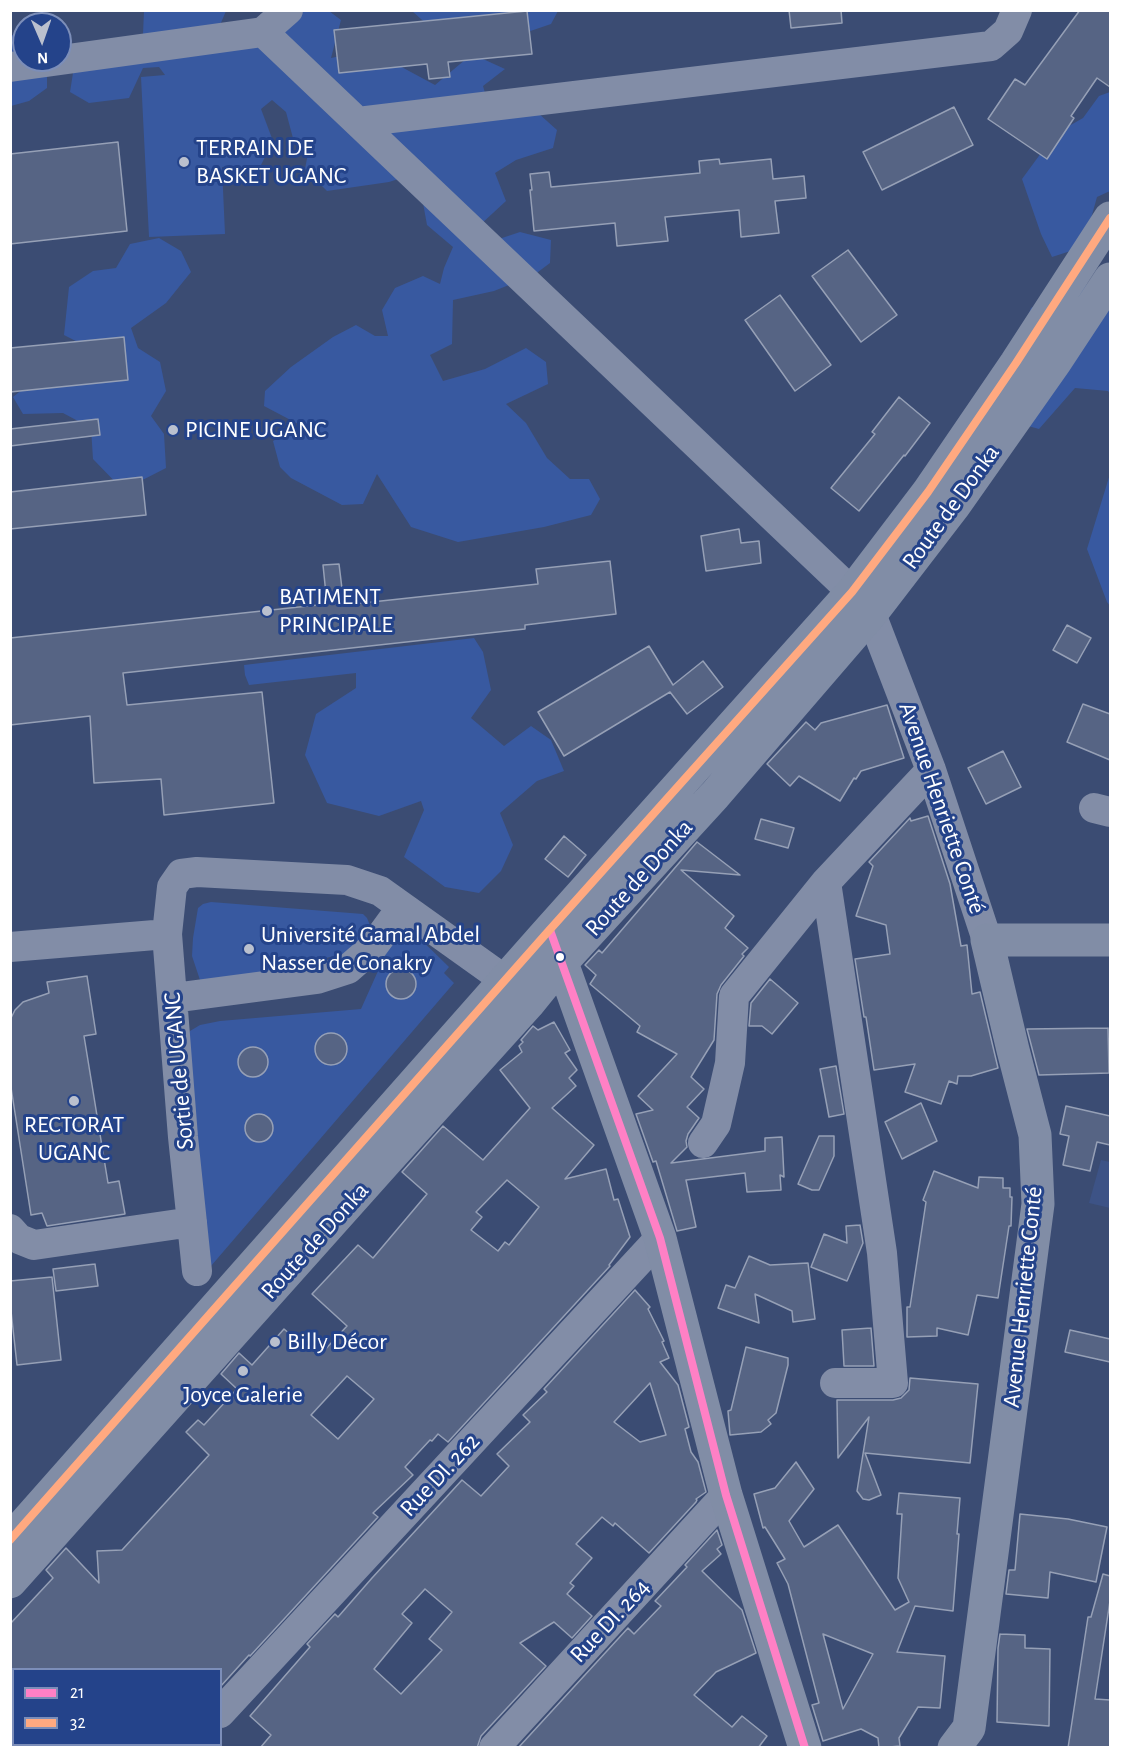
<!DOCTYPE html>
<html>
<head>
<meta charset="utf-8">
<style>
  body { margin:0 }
  #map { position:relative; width:1121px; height:1758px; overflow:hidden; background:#3b4c73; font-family:"Alegreya Sans",sans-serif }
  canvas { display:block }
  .frame { position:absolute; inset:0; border:12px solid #fff; pointer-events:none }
  .legend { position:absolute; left:12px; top:1668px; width:210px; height:78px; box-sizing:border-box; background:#24438a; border:2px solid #7c8eb9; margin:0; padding:8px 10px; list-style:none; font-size:18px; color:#fff }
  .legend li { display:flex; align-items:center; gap:12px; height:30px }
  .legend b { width:30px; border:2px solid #7c8eb9 }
  .north { position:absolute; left:12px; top:12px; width:60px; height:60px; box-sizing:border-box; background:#24438a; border:2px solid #7c8eb9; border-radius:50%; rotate:178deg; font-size:16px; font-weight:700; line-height:24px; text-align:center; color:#fff }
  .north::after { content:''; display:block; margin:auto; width:21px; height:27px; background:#bac0ce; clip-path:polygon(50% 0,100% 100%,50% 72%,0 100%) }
</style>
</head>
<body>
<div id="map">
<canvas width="1121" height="1758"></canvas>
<div class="frame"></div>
<ul class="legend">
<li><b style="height:8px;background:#ff80c5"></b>21</li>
<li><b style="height:8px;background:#ffa980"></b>32</li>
</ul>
<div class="north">N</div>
</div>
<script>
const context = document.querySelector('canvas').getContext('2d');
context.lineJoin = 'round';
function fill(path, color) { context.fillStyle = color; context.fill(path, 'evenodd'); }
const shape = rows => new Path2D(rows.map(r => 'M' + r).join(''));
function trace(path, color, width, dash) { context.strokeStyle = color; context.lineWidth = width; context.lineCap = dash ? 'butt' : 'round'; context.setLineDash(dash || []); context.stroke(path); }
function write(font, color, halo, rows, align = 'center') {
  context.font = font + ' "Alegreya Sans",sans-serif'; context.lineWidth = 6; context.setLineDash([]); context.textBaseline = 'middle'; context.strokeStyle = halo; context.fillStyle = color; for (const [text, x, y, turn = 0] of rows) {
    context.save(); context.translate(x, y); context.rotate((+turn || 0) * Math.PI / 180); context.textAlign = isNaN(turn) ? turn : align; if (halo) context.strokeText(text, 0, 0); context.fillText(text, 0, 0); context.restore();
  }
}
const green = shape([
  [144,11,226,11,220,25,276,20,307,11,329,11,341,20,331,58,364,51,383,57,435,85,472,54,505,69,483,86,487,100,538,113,557,130,553,148,516,160,495,173,506,201,480,225,496,240,520,232,551,240,550,263,534,275,494,291,453,300,452,344,430,355,443,381,485,369,526,348,546,362,548,384,506,404,526,423,547,458,570,479,589,479,600,499,591,515,544,527,458,542,411,527,377,474,363,504,342,505,291,478,280,467,273,441,300,425,264,406,265,391,291,367,333,337,356,325,375,336,388,336,382,310,395,288,423,276,440,284,444,268,453,247,427,225,421,192,423,171,389,182,327,191,305,169,311,137,294,142,286,112,272,100,261,109,273,141,259,169,234,170,222,167,225,234,149,237,141,77,165,75,159,67,143,68,129,98,89,103,70,92,73,73,143,34],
  [412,11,558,11,551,24,504,40,440,36],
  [11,35,24,36,24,60,47,74,47,88,29,101,11,106],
  [1110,92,1110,191,1097,197,1083,247,1052,257,1041,234,1022,179,1055,134,1083,118,1099,96],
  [159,238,181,251,191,272,166,303,131,328,138,348,160,362,166,391,151,416,164,434,166,468,123,490,93,459,91,428,63,413,23,414,13,397,44,372,111,359,64,335,69,287,93,271,116,268,130,244],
  [1110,268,1110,394,1108,391,1075,388,1039,429,1017,423,1019,338,1031,308,1049,299,1096,281],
  [1110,474,1110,606,1107,602,1087,549],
  [474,638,483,652,491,690,471,718,504,746,531,726,551,740,564,771,537,781,500,813,513,845,501,871,479,893,445,887,404,857,424,810,421,801,379,816,327,803,305,755,316,714,356,688,356,673,249,685,245,675,244,665],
  [211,902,363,914,367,918,372,930,359,950,215,985,200,980,192,956,193,938,198,908,203,904],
  [406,925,449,967,444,973,454,983,211,1266,178,1059,190,1031,200,1025,220,1021,361,1009,391,942]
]);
const water = shape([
  [1101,1160,1110,1162,1110,1208,1089,1203]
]);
const building = shape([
  [789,10,841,10,842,23,791,28,789,10],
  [1080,10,1110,10,1110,87,1097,78,1071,116,1074,118,1047,159,988,119,1015,79,1025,85,1080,10],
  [527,11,532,54,448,62,450,77,429,79,427,64,339,73,334,30,527,11],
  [954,107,973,145,882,190,863,152,954,107],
  [118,142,127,231,10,244,10,154,118,142],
  [719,159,720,164,771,159,773,179,804,176,806,198,775,201,779,233,741,237,739,210,665,217,668,241,617,246,615,223,534,231,530,190,532,190,530,174,549,172,551,187,700,173,699,161,719,159],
  [848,250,897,315,861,342,812,276,848,250],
  [780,295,831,365,795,391,745,320,780,295],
  [124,337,128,380,10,392,10,348,124,337],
  [899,397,930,423,905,456,904,455,859,511,831,488,875,434,872,432,899,397],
  [98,419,100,435,10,446,10,429,98,419],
  [142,477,146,515,10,529,10,492,142,477],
  [739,529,741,543,759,541,761,563,706,571,701,536,739,529],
  [610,561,616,614,525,625,525,629,123,673,127,705,262,692,274,803,164,815,161,779,94,783,90,716,10,725,10,638,327,604,323,565,339,564,344,605,538,584,536,569,610,561],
  [1067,625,1091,638,1077,663,1053,650,1067,625],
  [649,646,673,685,703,661,723,687,687,714,670,692,564,756,538,712,649,646],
  [1083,704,1110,714,1110,760,1067,742,1083,704],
  [887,705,904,758,861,771,856,779,854,778,840,801,799,776,790,786,767,764,806,722,815,730,821,723,887,705],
  [1003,751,1021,787,986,804,968,768,1003,751],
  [928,816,950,884,961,946,967,945,972,994,980,992,998,1068,971,1076,958,1076,957,1084,949,1081,941,1104,905,1092,915,1064,874,1070,866,1017,864,1017,855,959,890,954,886,925,856,916,873,866,869,862,910,818,911,821,928,816],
  [761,819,794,828,788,848,755,839,761,819],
  [564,836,586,855,568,877,545,859,564,836],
  [697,842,740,875,681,870,734,916,725,928,748,948,742,954,744,956,721,985,717,994,714,1040,691,1077,704,1089,687,1107,699,1118,688,1134,686,1141,687,1147,671,1163,765,1151,765,1138,782,1137,784,1177,780,1175,781,1190,747,1192,745,1173,686,1180,696,1227,677,1231,656,1161,653,1162,636,1114,653,1110,638,1096,677,1054,637,1032,640,1026,590,984,596,975,585,965,599,950,602,953,697,842],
  '386 984a15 15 0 1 1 30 0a15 15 0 1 1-30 0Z',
  [87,976,96,1034,84,1036,108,1183,119,1181,125,1214,47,1226,42,1213,31,1215,10,1081,10,1020,15,1010,23,1002,49,993,47,982,87,976],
  [770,979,798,1003,772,1034,762,1026,749,1026,751,1003,770,979],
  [554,1022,570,1050,565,1053,577,1070,569,1078,576,1086,552,1108,594,1145,565,1179,606,1169,614,1200,618,1199,630,1237,609,1265,610,1266,448,1442,438,1434,432,1441,430,1440,405,1467,413,1475,373,1513,378,1517,250,1656,249,1655,220,1687,220,1670,10,1670,10,1624,53,1578,46,1570,66,1548,99,1583,97,1551,122,1550,209,1455,186,1432,198,1420,204,1425,237,1389,221,1374,239,1353,252,1365,284,1329,307,1349,310,1345,321,1354,347,1326,312,1294,358,1245,373,1258,427,1194,402,1172,443,1126,483,1160,530,1108,500,1070,522,1052,519,1046,523,1042,521,1040,533,1026,538,1030,554,1022],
  [507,1180,539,1207,509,1245,505,1242,498,1251,471,1230,482,1217,476,1212,507,1180],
  [347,1376,374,1399,338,1439,311,1415,347,1376],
  [1108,1028,1109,1073,1039,1075,1027,1029,1108,1028],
  '315 1049a16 16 0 1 1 32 0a16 16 0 1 1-32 0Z',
  '238 1062a15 15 0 1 1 30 0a15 15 0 1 1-30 0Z',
  [836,1066,844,1114,829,1117,820,1069,836,1066],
  [921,1103,937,1141,902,1159,885,1122,921,1103],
  [1066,1106,1110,1116,1110,1145,1097,1142,1090,1171,1063,1165,1069,1136,1060,1134,1066,1106],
  '245 1128a14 14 0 1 1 28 0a14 14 0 1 1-28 0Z',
  [819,1136,834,1136,834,1156,819,1190,812,1190,798,1184,819,1136],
  [934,1171,978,1188,979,1177,1003,1178,1003,1188,1010,1188,1010,1197,1012,1197,1011,1226,1009,1226,998,1298,977,1295,968,1335,937,1328,937,1336,907,1337,907,1307,910,1307,926,1202,923,1200,934,1171],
  [860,1225,863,1243,847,1281,811,1267,824,1234,847,1243,846,1226,860,1225],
  [749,1256,770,1265,808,1263,815,1319,793,1322,792,1311,755,1294,759,1323,718,1308,726,1285,735,1288,749,1256],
  [95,1264,98,1286,56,1291,53,1269,95,1264],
  [52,1277,61,1360,17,1365,10,1302,10,1281,52,1277],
  [635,1290,650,1307,648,1309,664,1341,662,1342,669,1358,660,1362,678,1385,689,1427,685,1429,691,1452,698,1462,706,1492,696,1499,697,1500,696,1502,649,1553,615,1523,613,1526,602,1517,576,1544,592,1558,570,1583,574,1586,567,1594,592,1616,572,1638,554,1622,520,1643,546,1666,481,1736,477,1748,260,1748,271,1735,250,1716,310,1647,307,1644,335,1614,338,1617,372,1578,462,1480,481,1496,509,1466,497,1454,530,1422,523,1415,547,1392,544,1389,635,1290],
  [650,1383,666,1435,640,1442,614,1422,650,1383],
  [425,1589,452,1612,429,1639,442,1650,401,1694,374,1669,412,1623,402,1614,425,1589],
  [871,1328,874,1366,844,1366,842,1330,871,1328],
  [1070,1330,1110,1339,1110,1362,1065,1352,1070,1330],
  [746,1347,788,1358,788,1365,776,1413,768,1420,771,1424,761,1432,730,1435,728,1411,731,1410,746,1347],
  [910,1378,978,1384,970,1463,865,1453,881,1495,869,1500,863,1499,857,1491,869,1417,838,1458,837,1400,893,1400,901,1398,909,1390,910,1378],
  [796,1462,814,1489,789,1521,804,1547,838,1525,895,1610,909,1602,898,1578,902,1514,897,1514,899,1493,960,1498,957,1534,959,1534,953,1611,915,1606,897,1652,945,1656,940,1708,918,1707,899,1738,900,1746,879,1748,878,1738,861,1729,823,1741,812,1705,819,1703,788,1584,777,1563,785,1559,765,1527,763,1528,754,1494,775,1488,796,1462],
  [823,1634,873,1654,843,1709,823,1634],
  [1020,1514,1068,1519,1107,1527,1096,1582,1050,1572,1048,1598,1006,1594,1009,1570,1015,1570,1020,1514],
  [717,1530,722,1545,717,1549,721,1554,702,1571,742,1610,756,1653,716,1672,694,1695,732,1727,742,1716,767,1736,758,1748,518,1748,628,1628,634,1634,661,1606,655,1601,687,1567,685,1565,717,1530],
  [1103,1574,1110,1576,1110,1601,1095,1699,1110,1700,1110,1748,1068,1748,1088,1617,1091,1617,1103,1574],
  [1000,1634,1025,1635,1025,1648,1050,1649,1049,1726,997,1722,998,1648,1000,1634]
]);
const minor = shape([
  [263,32,288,10],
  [10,67,263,32,852,592],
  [358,122,991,46,1008,31,1017,10],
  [871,614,931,770,987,940],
  [1094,808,1110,812],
  [10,947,167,934],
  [173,998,317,979,348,969,372,948,402,907],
  [703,1143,716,1124,730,1063,734,996,826,882],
  [10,1229,19,1239,34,1245,192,1222],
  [197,1271,183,1137,167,934,172,887,181,874,197,872,347,880,380,891,506,981,522,998],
  [835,1383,893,1383,882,1253,826,882,931,770],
  [220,1713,660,1238],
  [189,1748,191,1744],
  [494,1748,726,1495]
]);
const major = shape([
  [556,946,660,1238,726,1495,805,1748],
  [10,1540,545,935,852,592,928,492,1016,363,1110,218],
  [10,1582,389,1158,528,1004,562,962,715,795,871,614,954,506,1056,361,1110,279],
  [954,1748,969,1728,1038,1204,1035,1135,1013,1050,987,940,1110,940]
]);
const bus1 = shape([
  [550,930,660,1238,726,1495,805,1748]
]);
const bus2 = shape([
  [10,1540,545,935,852,592,928,492,1016,363,1110,218]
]);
const markers = [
  [184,162,6,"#bac0ce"],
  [173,430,6,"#bac0ce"],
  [267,611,6,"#bac0ce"],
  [249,949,6,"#bac0ce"],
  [560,957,5,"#fff"],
  [74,1101,6,"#bac0ce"],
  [275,1342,6,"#bac0ce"],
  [243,1371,6,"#bac0ce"]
];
const poiNames = [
  ["TERRAIN DE",196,148],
  ["BASKET UGANC",196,176],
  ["PICINE UGANC",185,430],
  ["BATIMENT",279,597],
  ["PRINCIPALE",279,625],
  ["Université Gamal Abdel",261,935],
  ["Nasser de Conakry",261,963],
  ["RECTORAT",74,1125,"center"],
  ["UGANC",74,1153,"center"],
  ["Billy Décor",287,1342],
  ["Joyce Galerie",243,1395,"center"]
];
const streetNames = [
  ["Route de Donka",951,507,-54],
  ["Avenue Henriette Conté",942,808,71],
  ["Route de Donka",639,878,-48],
  ["Sortie de UGANC",179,1071,-95],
  ["Route de Donka",315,1241,-48],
  ["Avenue Henriette Conté",1023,1297,-84],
  ["Rue DI. 262",440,1475,-47],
  ["Rue DI. 264",610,1621,-47]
];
fill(green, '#3859a0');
fill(water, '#3d5386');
fill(building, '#566484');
trace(building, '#96a0b6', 1.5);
trace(minor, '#828da7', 30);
trace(major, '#818da6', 33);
trace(bus1, '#ff80c5', 8);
trace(bus2, '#ffa980', 8);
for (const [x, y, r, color] of markers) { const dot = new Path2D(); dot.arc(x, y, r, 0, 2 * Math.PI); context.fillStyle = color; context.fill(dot); trace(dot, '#24438a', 2); }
write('24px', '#fff', '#24438a', poiNames, 'left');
write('24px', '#fff', '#24438a', streetNames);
</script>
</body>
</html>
